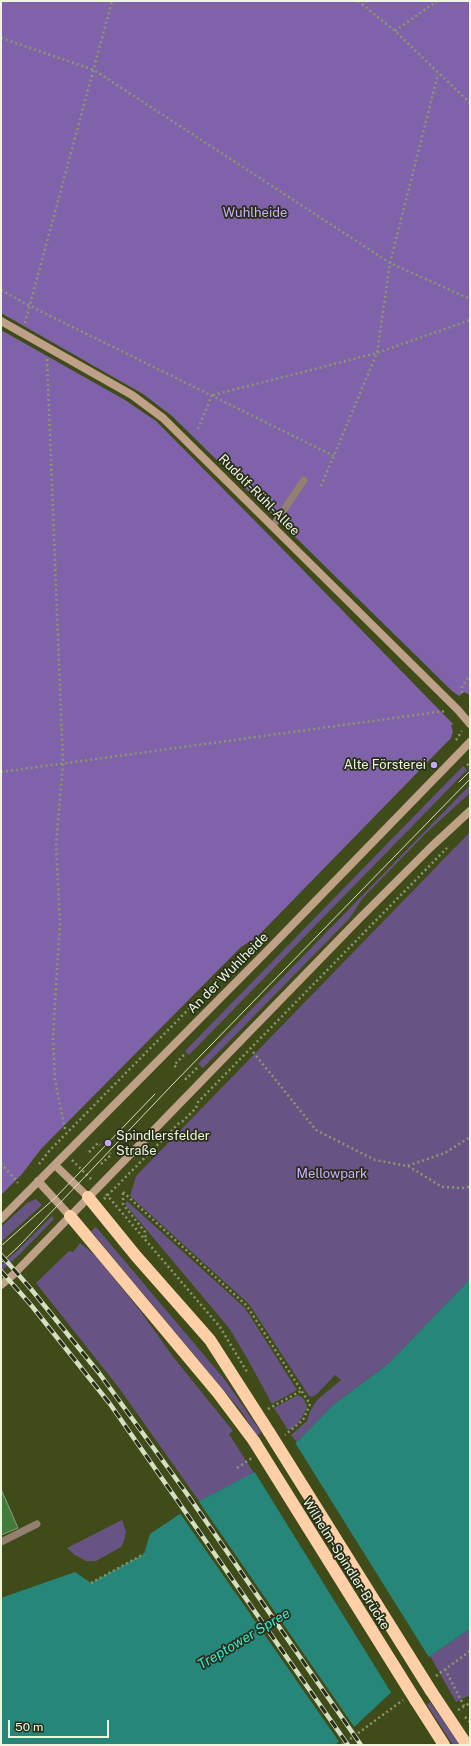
<!DOCTYPE html>
<html>
<head>
<meta charset="utf-8">
<style>
  body { margin:0 }
  #map { position:relative; width:471px; height:1746px; overflow:hidden; background:#3f4b19; font-family:"Public Sans",sans-serif }
  canvas { display:block }
  .frame { position:absolute; inset:0; border:2px solid #eef7dc; pointer-events:none }
  .scale { position:absolute; left:8px; top:1720px; width:101px; height:18px; box-sizing:border-box; border:2px solid #eef7dc; border-top:0; padding-left:5px; font-size:12px; line-height:14px; white-space:nowrap; color:#eef7dc; -webkit-text-stroke:3px #282e19; paint-order:stroke }
</style>
</head>
<body>
<div id="map">
<canvas width="471" height="1746"></canvas>
<div class="frame"></div>
<div class="scale">50 m</div>
</div>
<script>
const context = document.querySelector('canvas').getContext('2d');
context.lineJoin = 'round';
function fill(path, color) { context.fillStyle = color; context.fill(path, 'evenodd'); }
const shape = rows => new Path2D(rows.map(r => 'M' + r).join(''));
function trace(path, color, width, dash) { context.strokeStyle = color; context.lineWidth = width; context.lineCap = dash ? 'butt' : 'round'; context.setLineDash(dash || []); context.stroke(path); }
function write(font, color, halo, rows, align = 'center') {
  context.font = font + ' "Public Sans",sans-serif'; context.lineWidth = 3.5; context.setLineDash([]); context.textBaseline = 'middle'; context.strokeStyle = halo; context.fillStyle = color; for (const [text, x, y, turn = 0] of rows) {
    context.save(); context.translate(x, y); context.rotate((+turn || 0) * Math.PI / 180); context.textAlign = isNaN(turn) ? turn : align; if (halo) context.strokeText(text, 0, 0); context.fillText(text, 0, 0); context.restore();
  }
}
const green = shape([
  [463,766,467,770,189,1055,185,1051],
  [470,785,470,793,426,833,362,899,350,918,203,1068,198,1064],
  [470,832,470,1279,388,1364,333,1405,297,1442,291,1435,307,1421,310,1411,317,1400,341,1380,335,1375,317,1394,312,1397,309,1396,249,1304,130,1196,136,1176],
  [36,1199,42,1205,1,1242,1,1227,27,1203],
  [127,1201,245,1308,297,1390,272,1404,247,1358,229,1328,125,1204],
  [52,1216,54,1219,19,1255,1,1271,1,1265,19,1249],
  [96,1227,225,1380,261,1432,257,1436,241,1411,91,1231],
  [80,1243,96,1256,141,1312,174,1358,233,1431,229,1434,254,1473,199,1501,119,1388,36,1283,69,1251,73,1252],
  [298,1395,303,1398,307,1406,306,1410,299,1422,293,1428,288,1430,274,1408],
  [122,1520,126,1532,124,1541,121,1547,96,1561,86,1561,75,1555,67,1548],
  [470,1629,470,1695,456,1702,430,1656],
  [430,1702,460,1745,453,1745,427,1705]
]);
const forest = shape([
  [1,1,470,1,470,695,464,692,459,696,452,691,172,416,143,394,1,313],
  [1,330,125,400,156,421,265,531,453,724,451,726,453,731,451,738,257,937,241,947,41,1149,22,1174,1,1195]
]);
const water = shape([
  [470,1279,470,1629,430,1656,335,1745,1,1745,1,1598,75,1572,91,1583,144,1554,150,1534,199,1501,278,1460,286,1449,297,1442,333,1405,388,1364]
]);
const pier = shape([
  [294,1441,430,1659,392,1694,254,1471,277,1459,285,1448],
  [197,1499,355,1728,340,1743,179,1512]
]);
const building = shape([
  [1,1489,18,1528,1,1535,1,1489]
]);
const path = shape([
  [358,1,395,31,470,103],
  [395,31,437,1],
  [1,38,94,70,390,263,470,299],
  [1,290,30,306,334,456],
  [25,323,112,1],
  [47,359,63,764,56,845,60,922,53,1037,55,1080,65,1129],
  [213,395,377,353,470,320],
  [198,429,212,395],
  [321,486,377,353,390,263,438,74],
  [462,693,462,686,470,675],
  [456,740,462,731],
  [467,764,470,767],
  [1,772,445,711],
  [253,1052,316,1130,375,1160,407,1166,445,1153,470,1137],
  [176,1067,174,1065,184,1055],
  [185,1078,186,1079,197,1068],
  [89,1152,98,1143,100,1145],
  [72,1160,91,1179],
  [1,1163,18,1183],
  [39,1164,50,1150,244,953],
  [101,1164,111,1155,110,1153],
  [408,1166,442,1187,465,1188,470,1186],
  [123,1192,247,1306,310,1404,303,1420,285,1435],
  [123,1193,123,1204,145,1232,146,1240],
  [106,1194,220,1327,247,1372],
  [104,1199,179,1123,183,1121,196,1108,198,1102,447,848],
  [268,1409,301,1391],
  [237,1468,252,1458],
  [91,1583,144,1554],
  [445,1669,464,1706],
  [436,1676,470,1651],
  [458,1710,470,1703],
  [465,1717,470,1722],
  [342,1745,403,1700]
]);
const lane = shape([
  [273,526,304,480],
  [1,1542,37,1524]
]);
const secondary = shape([
  [1,321,132,395,163,418,458,710,470,724],
  [55,1165,88,1197],
  [38,1181,70,1216],
  [1,1219,264,954,470,742],
  [1,1285,14,1274,358,920,431,847,470,811]
]);
const highway = shape([
  [88,1197,136,1256,210,1340,269,1432],
  [70,1216,218,1393,254,1441],
  [431,1691,467,1745],
  [416,1701,444,1745]
]);
const tram = shape([
  [459,782,470,771],
  [1,1246,55,1198,155,1094],
  [1,1263,20,1245,172,1085,470,779]
]);
const rail = shape([
  [1,1255,31,1289,99,1373,187,1494,361,1745],
  [1,1271,31,1305,110,1404,348,1745]
]);
const highwayBridge = shape([
  [269,1432,431,1691],
  [254,1441,416,1701]
]);
const markers = [
  [434,765,4,"#c4a7f1"],
  [108,1143,4,"#c4a7f1"]
];
const parkNames = [
  ["Wuhlheide",255,213],
  ["Mellowpark",332,1174]
];
const streetNames = [
  ["Rudolf-Rühl-Allee",259,495,45],
  ["An der Wuhlheide",228,973,-45],
  ["Wilhelm-Spindler-Brücke",346,1564,58]
];
const poiNames = [
  ["Alte Försterei",426,765],
  ["Spindlersfelder",116,1136,"left"],
  ["Straße",116,1151,"left"]
];
const waterNames = [
  ["Treptower Spree",244,1639,-31]
];
fill(green, '#675484');
fill(forest, '#7f62aa');
fill(water, '#268679');
fill(pier, '#3f4b19');
fill(building, '#427b3c');
trace(building, '#80a67b', 1);
trace(path, '#8c976f', 2.5, [2, 3]);
trace(lane, '#948070', 7);
trace(secondary, '#bfa187', 8);
trace(highway, '#ffd0a8', 12);
trace(tram, '#d5dfc1', 1);
trace(rail, '#d5dfc1', 4.5);
trace(rail, '#282e19', 3, [9]);
trace(highwayBridge, '#ffd0a8', 12);
for (const [x, y, r, color] of markers) { const dot = new Path2D(); dot.arc(x, y, r, 0, 2 * Math.PI); context.fillStyle = color; context.fill(dot); trace(dot, '#282e19', 1.5); }
write('13px', '#cdaffd', '#282e19', parkNames);
write('13px', '#eef7dc', '#282e19', streetNames);
write('13px', '#eef7dc', '#282e19', poiNames, 'right');
write('italic 14px', '#37ead3', '#282e19', waterNames);
</script>
</body>
</html>
